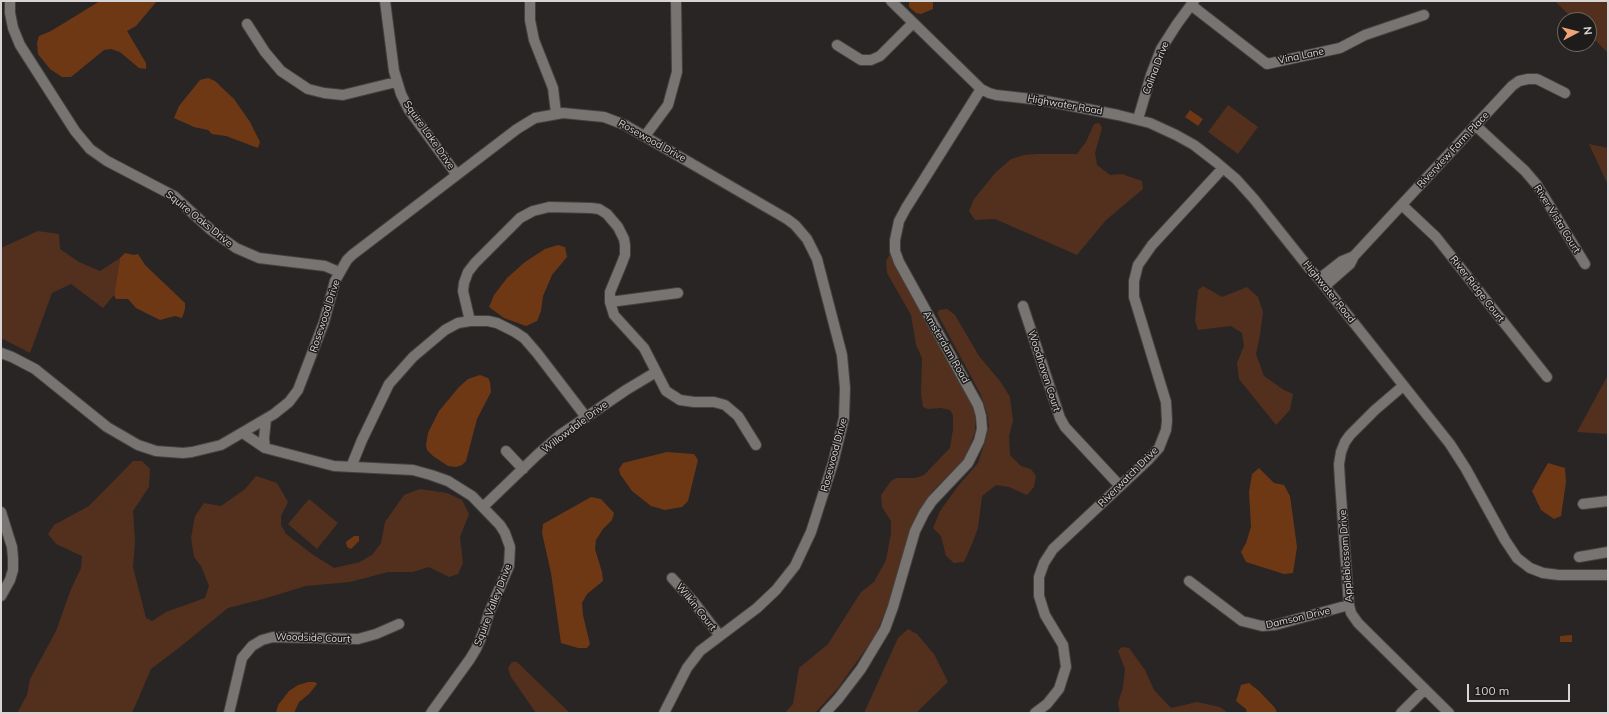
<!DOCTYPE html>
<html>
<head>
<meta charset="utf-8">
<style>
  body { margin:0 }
  #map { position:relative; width:1609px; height:714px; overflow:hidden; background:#282524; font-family:Mulish,sans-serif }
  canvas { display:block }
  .frame { position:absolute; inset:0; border:2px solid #d7d5d5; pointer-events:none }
  .north { position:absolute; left:1557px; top:12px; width:40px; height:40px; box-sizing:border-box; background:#1e1c1a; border:1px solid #686665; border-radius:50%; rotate:83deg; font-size:11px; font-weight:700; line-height:16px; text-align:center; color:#d7d5d5 }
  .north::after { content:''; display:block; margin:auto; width:14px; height:18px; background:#f0a378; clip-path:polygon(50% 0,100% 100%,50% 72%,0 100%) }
  .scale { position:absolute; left:1467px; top:684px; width:103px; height:18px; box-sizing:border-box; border:2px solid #d7d5d5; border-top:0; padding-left:5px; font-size:12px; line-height:14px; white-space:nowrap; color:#d7d5d5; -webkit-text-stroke:3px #1e1c1a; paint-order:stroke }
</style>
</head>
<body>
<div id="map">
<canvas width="1609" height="714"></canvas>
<div class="frame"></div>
<div class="north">N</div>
<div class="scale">100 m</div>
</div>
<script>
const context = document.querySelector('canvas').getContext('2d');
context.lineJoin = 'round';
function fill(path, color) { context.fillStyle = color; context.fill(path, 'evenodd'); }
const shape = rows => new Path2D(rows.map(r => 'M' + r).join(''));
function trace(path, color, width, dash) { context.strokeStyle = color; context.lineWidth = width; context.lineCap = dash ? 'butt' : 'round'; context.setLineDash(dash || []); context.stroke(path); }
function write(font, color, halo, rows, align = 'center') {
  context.font = font + ' Mulish,sans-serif'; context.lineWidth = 3; context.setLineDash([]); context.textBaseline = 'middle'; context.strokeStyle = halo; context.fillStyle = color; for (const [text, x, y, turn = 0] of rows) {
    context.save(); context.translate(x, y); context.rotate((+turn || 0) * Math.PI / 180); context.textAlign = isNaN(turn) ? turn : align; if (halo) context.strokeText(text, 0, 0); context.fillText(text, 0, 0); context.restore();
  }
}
const green = shape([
  [1555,1,1608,1,1608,53,1589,34,1589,20,1574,20],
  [1228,105,1258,127,1238,154,1208,132],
  [1099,123,1102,128,1095,153,1097,165,1110,175,1122,174,1142,181,1143,189,1106,220,1077,255,995,219,975,220,969,211,974,199,996,172,1011,159,1024,155,1037,154,1077,154,1086,142,1094,124],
  [1589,144,1608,148,1608,185],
  [38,231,59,234,60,249,79,262,100,271,120,258,114,295,103,308,71,284,52,293,30,353,1,338,1,248],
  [890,254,893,257,975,409,975,431,970,446,963,462,949,474,931,493,915,518,887,608,875,636,838,688,815,713,785,713,793,704,799,668,828,644,861,592,874,582,886,560,891,533,891,521,882,507,881,495,891,481,896,478,915,478,924,475,950,448,953,429,953,415,950,410,941,408,928,409,923,407,921,394,922,358,916,345,911,315,887,273,886,261],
  [1203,286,1222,297,1247,287,1258,297,1263,312,1260,335,1256,354,1264,376,1284,390,1293,394,1290,410,1276,425,1239,379,1237,363,1244,346,1242,333,1231,326,1198,330,1195,320,1198,290],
  [947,309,955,315,979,356,1000,381,1010,397,1013,421,1009,436,1010,455,1021,466,1031,469,1036,476,1034,487,1027,495,1009,487,996,485,982,496,978,528,972,544,964,562,954,563,946,556,941,536,933,528,940,511,958,486,978,463,985,442,989,426,987,413,981,395,937,313,939,310],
  [1608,375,1608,434,1577,432],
  [133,461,142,461,150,469,149,487,133,511,135,541,133,567,146,618,152,621,166,612,205,598,209,586,201,566,194,557,191,538,195,516,204,503,221,506,245,489,256,476,277,483,288,502,281,516,281,525,286,534,312,554,334,568,360,562,373,554,381,543,385,522,404,495,420,489,447,493,462,500,469,514,460,537,463,563,458,574,449,577,429,567,413,572,388,572,350,582,306,586,263,599,228,608,180,647,151,669,132,713,17,713,27,695,30,679,56,631,71,589,81,568,82,556,56,544,48,534,54,525,89,506],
  [309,499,338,523,317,549,288,524],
  [908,629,917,634,934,654,948,682,916,713,864,713,898,638],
  [1122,647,1129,648,1145,670,1154,690,1171,708,1197,702,1220,707,1228,713,1120,713,1118,703,1123,687,1125,669,1118,651],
  [512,662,517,662,570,713,536,713,511,677,508,668]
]);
const water = shape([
  [100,1,157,1,136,26,127,31,146,63,146,69,139,68,120,52,111,49,104,50,71,77,62,77,50,69,38,54,37,43,39,36,51,31],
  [909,1,933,1,933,9,921,14,916,13,909,7],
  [208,78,215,81,234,99,250,122,260,142,258,148,226,136,212,134,208,130,194,127,174,118,179,106,200,80],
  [1190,110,1203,119,1198,126,1185,117],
  [558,245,565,247,567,257,552,275,543,296,541,311,537,321,526,326,504,318,489,307,494,295,507,278,525,262,545,249],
  [125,253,134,255,138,254,145,265,185,303,185,309,182,318,175,316,160,320,136,308,128,299,116,299,114,295,120,258],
  [480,375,488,378,490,382,491,392,477,419,466,461,462,465,456,467,448,466,433,456,427,450,426,445,428,433,439,411,459,387,468,379],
  [667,452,694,454,698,460,688,501,682,507,665,510,651,506,632,491,620,474,619,469,623,463],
  [1548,463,1565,468,1566,482,1561,516,1554,519,1541,510,1532,491],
  [1259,468,1274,483,1284,485,1290,496,1297,547,1293,573,1284,574,1246,562,1241,552,1246,543,1251,527,1249,492,1252,474],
  [591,497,601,499,614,513,612,520,603,529,596,540,595,549,602,572,603,581,587,594,582,603,583,615,590,644,587,648,578,648,561,643,551,573,542,533,543,524],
  [354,536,359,536,359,541,351,549,347,547,346,542],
  [1572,635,1572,642,1560,642,1560,636],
  [308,682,315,682,317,684,309,694,299,702,294,713,276,713,278,705,289,691,298,685],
  [1249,683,1259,691,1275,708,1277,713,1247,713,1246,709,1236,701,1241,685]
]);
const minor = shape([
  [10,1,10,13,13,28,20,45,75,131,90,149,107,161,174,196,211,230,236,248,259,258,325,266,339,272],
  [385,1,394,71,401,94,409,110,457,175],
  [530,1,530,20,534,40,553,88,556,113],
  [891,1,981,89,989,93,996,95,1041,100,1118,115,1150,123,1176,135,1194,145,1216,162,1236,179,1254,199,1309,268,1319,279,1450,444,1466,469,1505,540,1517,558,1530,568,1543,573,1559,575,1608,575],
  [1191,5,1267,64,1340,48,1365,35,1424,15],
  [247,24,265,52,281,71,308,89,324,93,343,95,396,82],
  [837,45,861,60,871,60,880,56,913,23],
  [1138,119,1151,75,1161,49,1177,24,1194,1],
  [1475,125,1525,171,1537,185,1585,264],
  [645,136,668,105,677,72,676,1],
  [1402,205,1436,237,1547,377],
  [1319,279,1342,261,1354,256],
  [1325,286,1350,264,1354,256,1512,86,1519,81,1528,79,1537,79,1565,93],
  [610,302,678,293],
  [1023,306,1060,418,1065,427,1120,486],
  [470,321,463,291,464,283,468,272,475,263,520,218,533,211,549,207,591,208,599,209,607,214,618,227,624,239,625,245,625,255,622,263,610,292,610,302,614,315,644,348,666,391,680,400,694,402,714,402,725,405,738,416,756,445],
  [1,353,12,357,35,369,107,427,138,445,156,451,183,453,192,452,221,445,274,414,289,402,298,390,324,322,335,281,347,260,352,255,517,129,535,118,563,113,604,117,625,125,787,219,795,225,807,239,817,259,842,355,845,388,844,418,833,463,811,532,795,566,776,590,757,608,700,651,687,668,664,713],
  [1403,386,1375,410,1350,435,1345,442,1341,452,1339,464,1340,482,1349,605,1351,613,1358,623,1449,713],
  [243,433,265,448,334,466,413,470,431,475,448,481,472,496,500,525,505,533,510,547,509,566,489,613,483,633,476,649,470,659,431,713],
  [265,448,264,438,266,419],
  [506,451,523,469],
  [351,467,362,440,389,384,413,357,445,330,458,323,470,321,488,321,497,323,515,332,524,338,537,353,586,417],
  [1583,504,1608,501],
  [483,507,537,455,560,435,626,390,656,372],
  [1,512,12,547,13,558,13,570,10,580,1,596],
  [1579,557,1608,552],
  [672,578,693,601,720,636],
  [1189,581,1242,621,1262,626,1275,625,1349,605],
  [229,713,242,658,252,646,262,640,273,637,358,639,376,634,399,624],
  [825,713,838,699,861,669,885,629,893,607,915,531,924,513,932,501,968,463,979,441,982,429,981,416,978,405,899,262,895,251,895,240,899,221,906,208,981,89],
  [1035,713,1047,704,1059,689,1066,667,1063,645,1045,615,1039,596,1039,577,1044,563,1053,549,1149,459,1159,448,1166,430,1167,421,1166,402,1134,297,1134,281,1138,265,1152,245,1223,168],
  [1401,713,1425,689]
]);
const streetNames = [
  ["Vina Lane",1301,56,-12],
  ["Colina Drive",1156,68,-69],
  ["Highwater Road",1065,105,10],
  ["Squire Lake Drive",429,135,55],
  ["Rosewood Drive",652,141,29],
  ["Riverview Farm Place",1453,150,-47],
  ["Squire Oaks Drive",199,219,39],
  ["River Vista Court",1557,219,58],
  ["River Ridge Court",1477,289,52],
  ["Highwater Road",1329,292,51],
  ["Rosewood Drive",325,316,-72],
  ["Amsterdam Road",946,347,60],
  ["Woodhaven Court",1044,371,72],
  ["Willowdale Drive",575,427,-37],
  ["Rosewood Drive",834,455,-75],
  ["Riverwatch Drive",1128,477,-45],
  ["Appleblossom Drive",1346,556,-94],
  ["Squire Valley Drive",493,605,-69],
  ["Wilkin Court",696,607,51],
  ["Damson Drive",1298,618,-13],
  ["Woodside Court",313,638,2]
];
fill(green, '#52301d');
fill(water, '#6e3815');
trace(minor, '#444241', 12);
trace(minor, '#777472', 10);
write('10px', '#d7d5d5', '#1e1c1a', streetNames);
</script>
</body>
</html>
